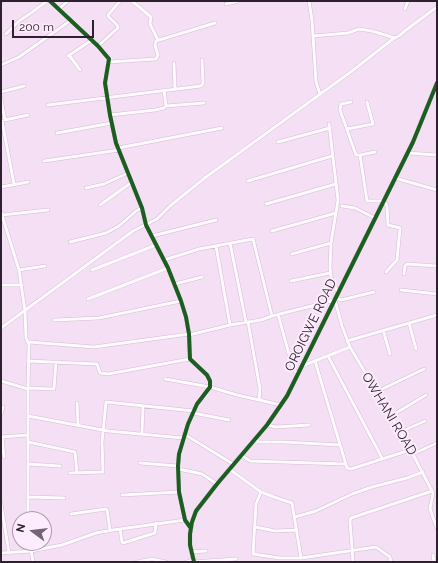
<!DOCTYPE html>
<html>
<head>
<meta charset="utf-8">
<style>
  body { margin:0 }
  #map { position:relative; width:438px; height:563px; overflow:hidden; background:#f5dff5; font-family:Raleway,sans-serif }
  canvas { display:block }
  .frame { position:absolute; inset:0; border:2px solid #2f202f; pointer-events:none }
  .north { position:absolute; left:12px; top:511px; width:40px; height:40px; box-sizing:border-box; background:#fdecfd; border:1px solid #ab9aab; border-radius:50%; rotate:285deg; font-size:11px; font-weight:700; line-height:16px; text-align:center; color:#2f202f }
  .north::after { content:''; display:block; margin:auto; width:14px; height:18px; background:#746374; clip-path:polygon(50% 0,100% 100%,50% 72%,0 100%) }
  .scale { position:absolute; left:12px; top:20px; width:82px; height:18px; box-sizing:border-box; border:2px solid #2f202f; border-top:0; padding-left:5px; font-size:12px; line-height:14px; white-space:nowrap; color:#2f202f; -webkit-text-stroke:3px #fdecfd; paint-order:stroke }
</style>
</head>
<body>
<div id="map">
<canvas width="438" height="563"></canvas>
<div class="frame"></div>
<div class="north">N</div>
<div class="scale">200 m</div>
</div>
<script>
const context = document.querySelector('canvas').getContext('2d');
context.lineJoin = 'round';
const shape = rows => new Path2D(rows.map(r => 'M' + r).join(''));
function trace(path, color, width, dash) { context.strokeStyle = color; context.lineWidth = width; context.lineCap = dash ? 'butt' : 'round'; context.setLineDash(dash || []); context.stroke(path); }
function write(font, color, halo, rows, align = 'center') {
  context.font = font + ' Raleway,sans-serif'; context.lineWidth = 4; context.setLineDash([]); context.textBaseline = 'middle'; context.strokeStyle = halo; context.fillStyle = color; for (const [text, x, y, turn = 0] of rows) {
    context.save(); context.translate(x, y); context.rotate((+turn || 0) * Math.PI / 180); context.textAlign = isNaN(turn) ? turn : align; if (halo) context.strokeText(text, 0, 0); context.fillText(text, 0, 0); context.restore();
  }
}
const minor = shape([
  [50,1,98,46,109,59,105,83,110,115,116,143,142,208,146,225,168,268,181,301,186,317,189,334,190,359,207,375,210,381,210,387,197,404,188,424,179,454,178,466,179,492,185,520,190,527],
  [132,1,151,17,150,24,158,40],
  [309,1,312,20,316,82,320,94],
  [1,2,2,1],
  [226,4,239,1],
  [59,9,68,1],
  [405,9,408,1],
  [6,34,19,21,31,13,47,1],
  [313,36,348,33,359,29,372,31,395,38],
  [98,46,118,28,117,25,109,17,108,15,120,1],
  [69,55,80,70],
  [68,56,92,40],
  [109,62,156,59,158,55,155,45,156,41,215,23],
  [174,63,175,89],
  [1,65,19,57,70,21],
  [1,92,24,86],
  [1,99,5,120,28,115],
  [351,102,341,104,340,110,356,155,360,155,367,201,384,201,387,206,388,225,400,228,397,260,386,272],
  [48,105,201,86,203,83,202,60],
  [166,106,204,103],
  [110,115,155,110,164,108,166,106,164,90],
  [2,121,14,184],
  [329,124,338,200,331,243,330,267,331,277,338,293],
  [347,129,373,124,367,102],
  [57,133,112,123],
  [278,142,330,128],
  [118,148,222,128],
  [408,153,437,155],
  [360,155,375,152],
  [44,161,119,150],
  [395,178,437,190],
  [248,181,332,156],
  [1,187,28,182],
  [86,188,104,184,128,173],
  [266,204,336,184],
  [100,205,132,182],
  [342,206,355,208,375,218],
  [1,212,19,270,25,311,26,338,29,344,28,389,28,519],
  [1,218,2,215,48,210],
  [272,231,336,213],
  [152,236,216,220],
  [70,242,106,233,119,226,136,211,142,208],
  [230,243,246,322],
  [216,246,230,325],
  [292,254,331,243],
  [164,260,199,249,253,239,272,316],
  [19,270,45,266],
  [92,270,156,245],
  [404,274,405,266,407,264,437,266],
  [291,281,330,273],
  [175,284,202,277],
  [1,285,22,285],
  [401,290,437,294],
  [336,298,341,300,374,292],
  [88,299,168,268],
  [278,314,293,369,298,374],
  [54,320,99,318,181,301],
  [248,322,260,389,259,400],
  [409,323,416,349],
  [1,328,133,231,157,219,170,206,206,177,352,71,393,39,399,36,406,30,437,7],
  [383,330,390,354],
  [189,335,230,325,261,320,272,316,335,300,342,326,350,347,407,443,432,491,433,494,430,508,432,515,437,528],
  [347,341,437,315],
  [29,342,94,347,189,334],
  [328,356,382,458],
  [28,361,97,364,100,373,108,374,190,359],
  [315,361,347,468,351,469,410,450],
  [302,366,350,347],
  [165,379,210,387,237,395,281,405],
  [1,381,28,389],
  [28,388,54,389,56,362],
  [376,392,424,369],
  [77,403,78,424],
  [193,413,229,420],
  [1,415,3,407],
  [28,416,108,431,183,438],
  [391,416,426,395],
  [267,425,276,427,309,425],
  [400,432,425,421],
  [142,434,143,406],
  [184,434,233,464],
  [1,437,28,435],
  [2,437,4,457],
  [254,440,259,442,284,442,340,445],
  [28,442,75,452,77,473],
  [413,454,437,443],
  [241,455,250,461,345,464],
  [140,463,178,466],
  [28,464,60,466],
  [178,469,193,472,202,474,217,484],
  [229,469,261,492,274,497,292,503,301,558],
  [70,473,103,472,102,442,106,402,194,411],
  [261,492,256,504,253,554,280,558,301,558,376,547,390,557,391,562],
  [122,495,179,492],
  [28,497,64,498],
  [1,504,9,553],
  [71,514,106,509,107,510,110,530],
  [295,517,316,511,352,494,372,487,407,478,423,472],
  [256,527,275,531,297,530],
  [120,529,122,542,123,543,155,533,156,523],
  [30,543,33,562],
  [31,551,62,545,96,533,113,530,185,520],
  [191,552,206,551],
  [1,553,31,551],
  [433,555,434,562],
  [137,562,152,559,166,562],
  [187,562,193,560],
  [193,562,236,559],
  [353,562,350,521,351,518,432,491]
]);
const tertiary = shape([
  [194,562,190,545,190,534,192,522,196,511,217,484,267,425,287,396,413,142,437,83]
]);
const cycleway = shape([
  [50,1,98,46,109,59,105,83,110,115,116,143,142,208,146,225,168,268,181,301,186,317,189,334,190,359,207,375,210,381,210,387,197,404,188,424,179,454,178,466,179,492,185,520,190,527],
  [194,562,190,545,190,534,192,522,196,511,217,484,267,425,287,396,413,142,437,83]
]);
const streetNames = [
  ["OROIGWE ROAD",311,325,-64],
  ["OWHANI ROAD",389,414,59]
];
trace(minor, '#d0bed0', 4);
trace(tertiary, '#d0bed0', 4.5);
trace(minor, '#fefafe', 3);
trace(tertiary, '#fefafe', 3.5);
trace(cycleway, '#1b5e20', 4);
write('13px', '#2f202f', '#fdecfd', streetNames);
</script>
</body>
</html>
